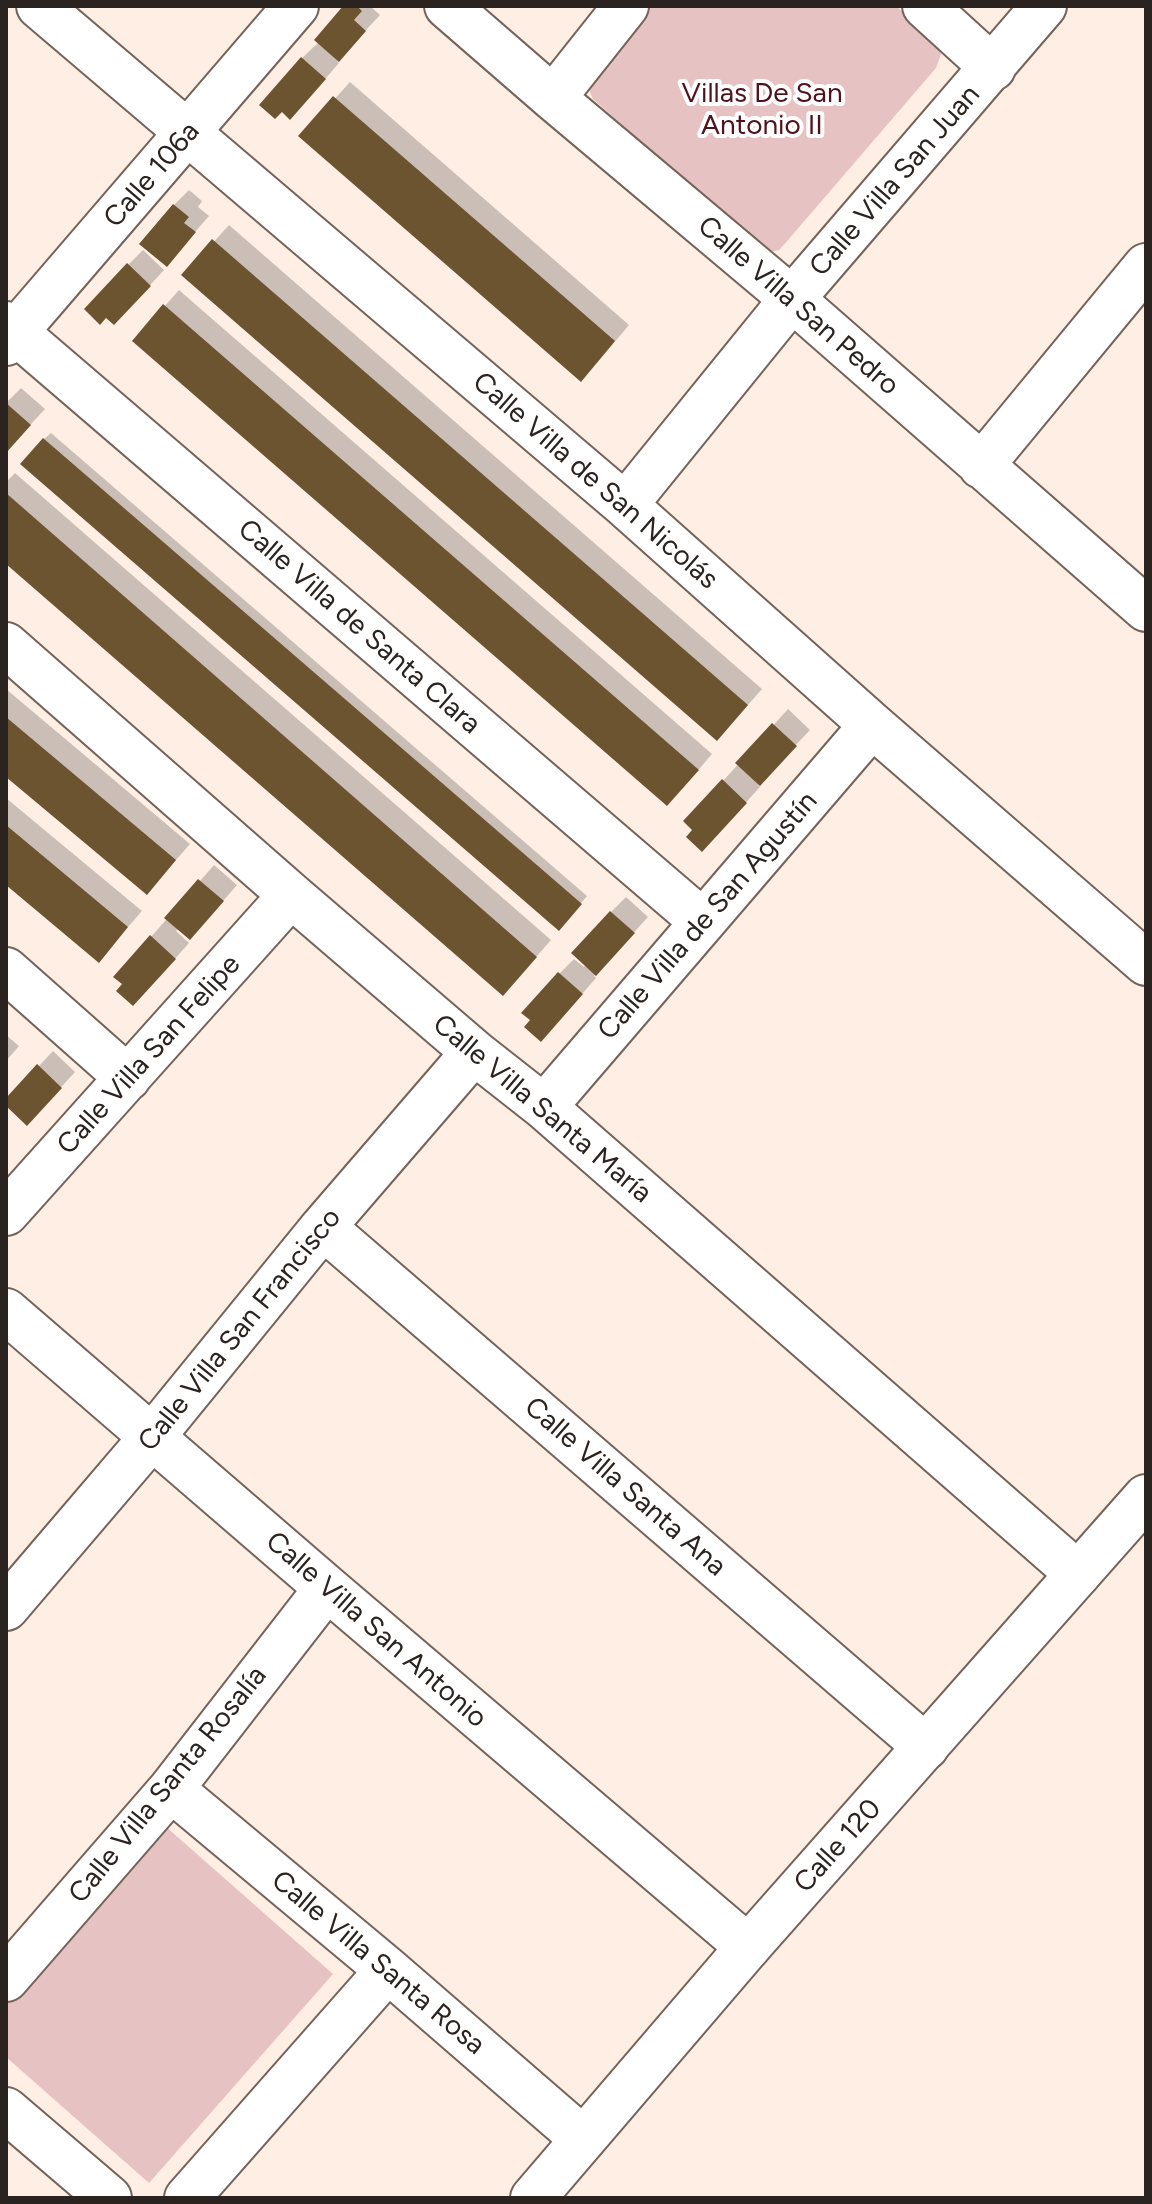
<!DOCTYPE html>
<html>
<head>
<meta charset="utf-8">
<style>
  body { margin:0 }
  #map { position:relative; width:1152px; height:2204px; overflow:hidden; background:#feeee4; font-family:Figtree,sans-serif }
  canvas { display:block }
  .frame { position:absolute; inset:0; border:8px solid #2a231f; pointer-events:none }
</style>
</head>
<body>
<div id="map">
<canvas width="1152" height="2204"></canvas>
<div class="frame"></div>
</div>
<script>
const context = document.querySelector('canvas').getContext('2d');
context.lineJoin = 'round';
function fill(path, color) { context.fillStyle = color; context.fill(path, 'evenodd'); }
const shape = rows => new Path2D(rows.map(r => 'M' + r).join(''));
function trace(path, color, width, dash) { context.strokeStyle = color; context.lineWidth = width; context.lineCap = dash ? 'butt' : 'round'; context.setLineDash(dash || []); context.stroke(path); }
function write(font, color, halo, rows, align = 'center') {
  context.font = font + ' Figtree,sans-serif'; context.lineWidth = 8; context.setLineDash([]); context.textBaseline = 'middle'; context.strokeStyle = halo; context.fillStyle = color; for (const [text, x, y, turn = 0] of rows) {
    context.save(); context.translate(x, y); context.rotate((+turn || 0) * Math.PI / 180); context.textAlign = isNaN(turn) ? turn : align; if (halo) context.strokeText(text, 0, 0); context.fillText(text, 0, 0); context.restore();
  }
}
const green = shape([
  [649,6,896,6,933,38,941,54,936,68,788,240,779,250,770,252,764,251,593,99,589,90,591,76],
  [156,1818,333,1974,149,2183,6,2057,6,1988]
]);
const shadow = shape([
  [346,6,370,6,380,15,337,61,339,63,305,102,302,58,319,42],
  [350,82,629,325,596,364,301,136],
  [189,190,202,201,198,207,209,216,167,264,174,205],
  [229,225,762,689,732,723,184,275],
  [143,250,164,270,129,308,128,265],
  [179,290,712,754,682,789,135,340],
  [21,388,45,409,6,451,6,403],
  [51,433,587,896,566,921,44,439],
  [15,473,551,940,517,979,6,562,6,482],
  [6,689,190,844,147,893,6,774],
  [788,709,810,730,758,785,760,787,717,834,723,781],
  [6,798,142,911,99,960,6,882],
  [214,865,237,885,204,923,179,928,176,931,189,943,148,989,151,937],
  [626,897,648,917,594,976,596,978,556,1024,559,974,574,959,584,967,586,964,611,912],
  [6,1035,19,1046,6,1061],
  [53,1051,75,1072,42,1108,6,1104,6,1101]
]);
const building = shape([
  [343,6,357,6,362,11,354,20,366,31,339,62,314,40],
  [301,57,326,79,290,120,282,112,275,119,259,105],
  [333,96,615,341,581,382,298,136],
  [173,204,189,217,184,223,196,232,167,267,139,244],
  [212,239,748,705,717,741,181,275],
  [127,263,151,286,114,325,106,318,100,325,84,309],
  [163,304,699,770,667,806,132,341],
  [6,403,31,425,6,453],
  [43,438,582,904,559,931,20,464],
  [6,493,537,957,503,996,6,564],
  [6,717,176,860,147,895,6,777],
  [772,723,797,746,760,786,735,763],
  [722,779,747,803,702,852,686,837,692,830,683,821],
  [6,825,128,927,99,963,6,885],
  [198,879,224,901,190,940,164,918],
  [610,911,635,933,596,976,571,953],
  [150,935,176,959,133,1006,116,991,122,984,113,977],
  [558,972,583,994,541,1042,524,1027,530,1020,521,1013],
  [37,1064,62,1088,27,1126,6,1106,6,1098]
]);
const minor = shape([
  [39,6,625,505,872,725,1146,963],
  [447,6,553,98,792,299,1146,609],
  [925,6,993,68],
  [553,98,626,6],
  [6,324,703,922],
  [6,343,296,6],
  [981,466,1146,266],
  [625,505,792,299,1044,6],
  [6,645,291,895,474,1052,544,1107,1078,1574],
  [6,970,128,1078],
  [544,1107,872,725],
  [6,1213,291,895],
  [323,1227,926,1747],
  [6,1311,327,1588,748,1947],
  [6,1608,152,1437,323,1227,474,1052],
  [171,1789,388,1970,583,2139],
  [6,1979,171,1789,327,1588],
  [6,2110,109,2198],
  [187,2198,388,1970]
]);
const major = shape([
  [533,2198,748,1947,1146,1497]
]);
const parkNames = [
  ["Villas De San",762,94],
  ["Antonio II",762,126]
];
const streetNames = [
  ["Calle 106a",152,175,-49],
  ["Calle Villa San Juan",895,181,-49],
  ["Calle Villa San Pedro",798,306,41],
  ["Calle Villa de San Nicolás",595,481,41],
  ["Calle Villa de Santa Clara",359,627,41],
  ["Calle Villa de San Agustín",708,916,-49],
  ["Calle Villa San Felipe",149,1055,-48],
  ["Calle Villa Santa María",542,1109,40],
  ["Calle Villa San Francisco",240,1330,-51],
  ["Calle Villa Santa Ana",625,1487,41],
  ["Calle Villa San Antonio",376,1630,41],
  ["Calle Villa Santa Rosalía",168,1785,-51],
  ["Calle 120",838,1846,-48],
  ["Calle Villa Santa Rosa",378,1963,40]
];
fill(green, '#e7c2c3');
fill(shadow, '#0003');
fill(building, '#6d5430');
trace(minor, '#746359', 48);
trace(major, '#746359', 48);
trace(minor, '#fff', 44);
trace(major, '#fff', 44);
write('28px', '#50121c', '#fff', parkNames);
write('28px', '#2a231f', '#fff', streetNames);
</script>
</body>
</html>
